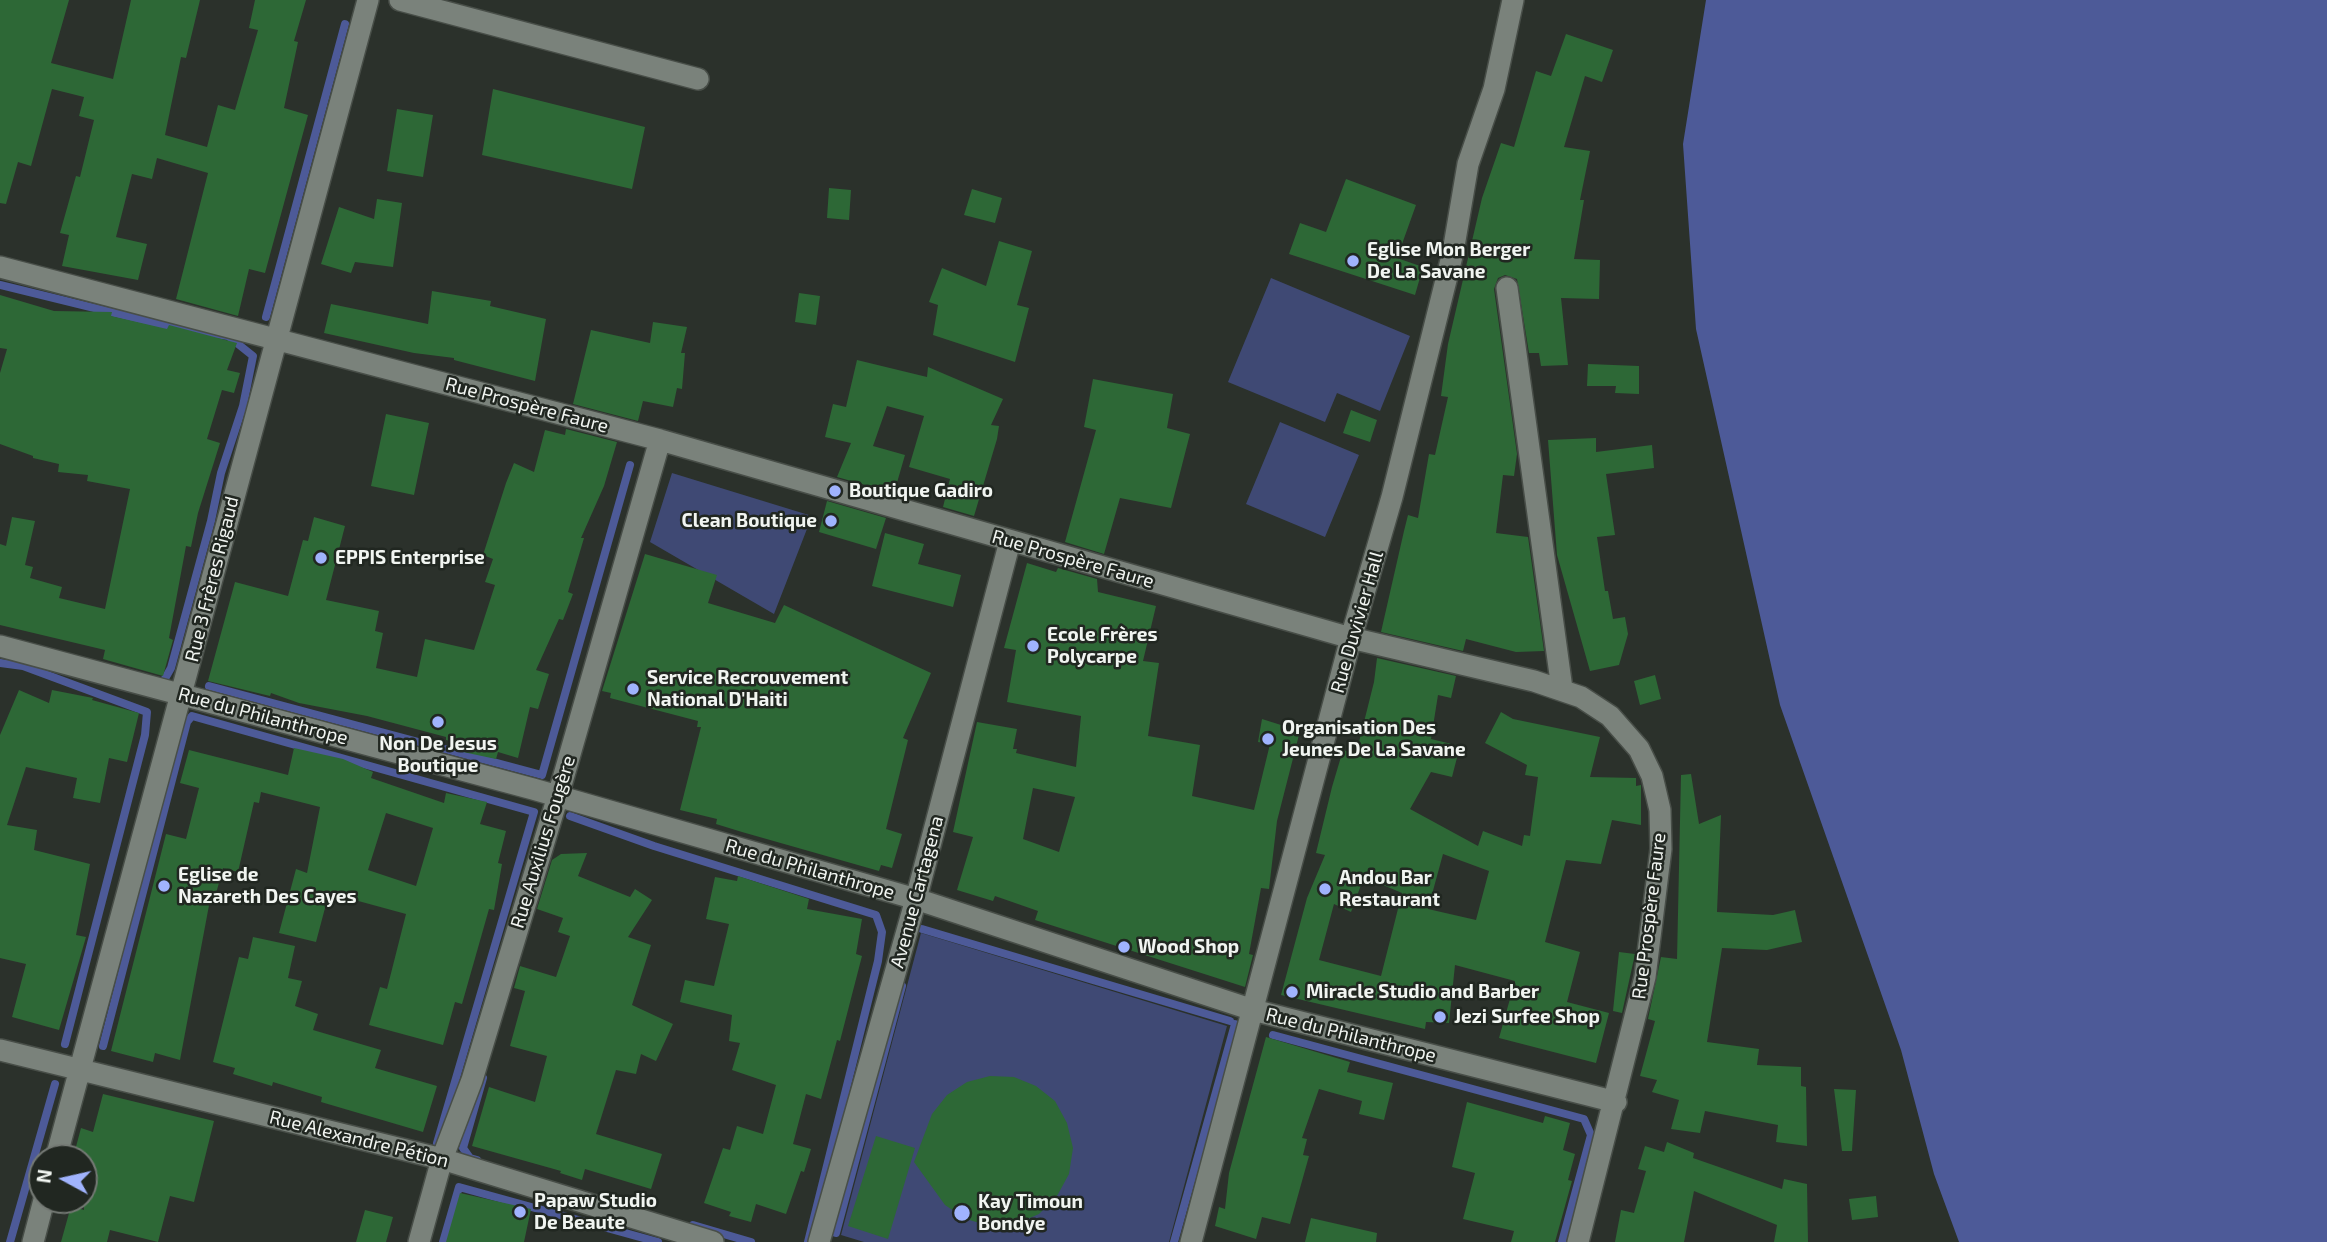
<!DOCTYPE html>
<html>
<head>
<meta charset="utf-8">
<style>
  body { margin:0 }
  #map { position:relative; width:2327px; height:1242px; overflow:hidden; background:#2b312b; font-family:"Exo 2",sans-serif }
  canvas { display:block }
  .north { position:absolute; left:28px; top:1144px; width:70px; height:70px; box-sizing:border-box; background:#212721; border:2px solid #747974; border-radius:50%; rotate:278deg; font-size:19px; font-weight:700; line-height:28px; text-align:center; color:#f1f5f1 }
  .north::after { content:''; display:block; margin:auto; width:24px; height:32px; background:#a0b3fd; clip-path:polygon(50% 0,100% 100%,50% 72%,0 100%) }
</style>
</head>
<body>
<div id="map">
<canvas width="2327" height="1242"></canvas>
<div class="north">N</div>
</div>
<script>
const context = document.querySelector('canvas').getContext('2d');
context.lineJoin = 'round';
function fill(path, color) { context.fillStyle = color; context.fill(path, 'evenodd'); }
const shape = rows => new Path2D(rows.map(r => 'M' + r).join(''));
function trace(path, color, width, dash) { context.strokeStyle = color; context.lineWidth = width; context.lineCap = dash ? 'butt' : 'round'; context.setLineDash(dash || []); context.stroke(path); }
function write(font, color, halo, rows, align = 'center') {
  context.font = font + ' "Exo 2",sans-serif'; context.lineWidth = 5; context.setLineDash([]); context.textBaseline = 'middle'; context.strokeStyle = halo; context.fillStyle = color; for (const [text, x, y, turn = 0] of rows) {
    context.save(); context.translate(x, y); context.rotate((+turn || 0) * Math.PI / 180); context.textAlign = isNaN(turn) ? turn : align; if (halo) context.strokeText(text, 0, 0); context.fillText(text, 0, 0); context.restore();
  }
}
const green = shape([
  [1271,278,1410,336,1380,411,1337,393,1325,422,1228,382],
  [1280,422,1359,455,1325,537,1246,504],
  [672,473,812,516,774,614,650,542],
  [921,933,1227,1026,1169,1242,864,1242,841,1235]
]);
const water = shape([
  [1706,0,2327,0,2327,1242,1959,1242,1934,1174,1901,1050,1780,705,1696,329,1683,144]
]);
const stream = shape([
  [0,285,176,328,228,336,253,356,243,406,221,473,211,521,171,668,163,682,158,681],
  [266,317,345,24],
  [0,663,23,666,147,712,145,735,65,1044],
  [209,686,542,775,630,465],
  [570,816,654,846,876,915,882,932,878,961,808,1242],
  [922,929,1230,1021],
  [1273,1035,1584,1119,1591,1135,1562,1242],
  [103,1046,187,722,192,716,534,812,437,1143],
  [477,1160,470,1158,463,1148,483,1078],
  [693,1225,751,1242],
  [836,1233,902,986],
  [10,1242,55,1084],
  [443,1242,459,1187,658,1242],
  [1174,1242,1235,1024]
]);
const building = shape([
  [0,0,69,0,51,63,113,79,131,0,200,0,186,58,181,57,165,135,207,147,218,105,235,110,258,30,249,28,255,0,306,0,294,41,298,42,284,108,308,115,265,273,249,269,238,316,176,299,208,173,157,158,152,179,132,174,116,237,147,244,138,280,62,266,69,235,60,233,76,176,80,177,94,120,79,116,84,97,52,89,31,166,18,162,6,204,0,203],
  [1566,34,1613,50,1602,82,1585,76,1564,147,1590,151,1580,200,1584,200,1574,259,1600,260,1599,299,1561,298,1568,365,1541,366,1539,353,1529,353,1517,279,1505,275,1498,278,1494,289,1517,454,1514,476,1503,475,1496,533,1528,537,1544,651,1516,652,1466,639,1463,651,1381,632,1404,531,1408,515,1418,518,1429,454,1435,455,1448,397,1441,396,1448,344,1482,198,1501,143,1514,147,1536,71,1551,76],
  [493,89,645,127,632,189,482,155],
  [397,109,433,115,423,177,387,171],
  [1346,179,1416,205,1397,258,1423,267,1415,295,1289,254,1300,223,1326,232],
  [829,188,851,190,849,220,827,218],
  [972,189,1002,198,995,223,964,215],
  [377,199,402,203,393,267,355,262,351,273,321,264,339,207,374,219],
  [999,241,1032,251,1017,305,1029,308,1015,362,933,335,938,305,929,302,942,268,986,286],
  [432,291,491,301,490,306,546,319,535,381,454,360,454,358,414,353,324,333,331,304,428,324],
  [799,293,820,296,816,325,795,322],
  [0,295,54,311,112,312,111,316,167,329,169,325,237,343,227,370,240,373,234,393,222,390,207,439,220,443,198,513,191,547,186,546,169,638,173,640,163,676,103,659,105,650,0,625,0,544,6,546,12,517,35,521,25,565,33,567,30,578,62,587,59,598,105,609,130,489,87,481,88,475,58,472,59,464,33,458,33,456,0,444,0,373,7,349,0,348],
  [653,322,687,327,681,353,685,353,682,389,677,388,673,407,643,401,638,421,573,404,591,330,650,343],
  [857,360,927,377,928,367,1003,399,991,425,999,426,997,439,974,516,943,507,950,479,909,467,924,416,887,406,873,446,905,455,894,493,837,477,851,443,825,437,833,404,846,407],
  [1588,364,1639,366,1639,394,1615,393,1616,386,1587,386],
  [1093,379,1173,394,1167,428,1190,434,1171,508,1120,498,1104,554,1065,542,1096,430,1084,427],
  [1351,410,1377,420,1370,442,1343,433],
  [386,414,429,423,414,495,371,486],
  [566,429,617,442,604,486,581,538,584,538,568,592,573,594,563,620,559,619,536,670,549,674,538,709,530,707,518,758,498,752,496,759,463,752,465,745,446,740,446,737,367,716,299,703,271,693,270,696,208,681,235,582,288,596,303,540,308,541,314,517,345,526,326,600,379,611,375,631,383,633,376,668,417,677,425,639,474,650,495,585,485,582,493,559,483,555,506,483,514,463,534,472,545,430,565,435],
  [1596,438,1596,452,1652,445,1654,468,1606,474,1615,535,1597,537,1605,591,1608,591,1613,619,1625,617,1628,634,1619,665,1590,671,1557,555,1548,440],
  [827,501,886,518,876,549,819,532],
  [885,533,924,544,918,564,961,575,953,607,872,586],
  [645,554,717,575,708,603,775,623,784,605,931,673,903,738,908,740,886,829,902,834,892,868,881,865,879,871,742,832,716,824,717,819,680,810,701,727,697,727,698,721,610,698,611,693,602,691],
  [1027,563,1056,572,1058,568,1097,579,1098,592,1156,606,1143,661,1159,663,1148,736,1200,745,1192,796,1254,810,1270,744,1258,742,1262,719,1300,731,1277,821,1269,889,1261,888,1249,954,1253,955,1245,987,1035,920,1038,911,995,896,993,901,957,890,973,837,953,832,977,722,1017,729,1013,749,1017,749,1016,753,1076,767,1081,716,1007,702,1016,650,1004,648],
  [1033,788,1075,797,1059,852,1023,839],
  [1377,658,1456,676,1451,698,1438,695,1431,739,1460,746,1452,777,1431,772,1410,809,1478,846,1483,831,1522,846,1524,835,1530,836,1538,777,1525,775,1527,765,1485,743,1501,712,1513,719,1600,737,1590,777,1636,778,1636,786,1641,785,1641,825,1612,820,1601,864,1566,860,1545,942,1580,952,1567,1002,1609,1013,1596,1063,1499,1038,1515,981,1455,965,1449,1023,1426,1022,1425,1029,1281,995,1307,898,1325,855,1316,853,1332,787,1343,750,1356,754,1374,682],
  [1443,854,1489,871,1476,920,1428,909],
  [1364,877,1402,893,1381,976,1319,960,1334,904,1351,912],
  [1655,675,1661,699,1640,705,1634,681],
  [19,690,49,703,52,690,93,698,92,700,139,713,127,762,109,758,100,803,73,798,77,778,26,767,7,825,37,830,34,850,90,864,76,935,86,937,59,1030,12,1017,26,964,0,958,0,735],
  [294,748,343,759,373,772,371,778,444,803,446,793,487,802,480,824,506,831,498,863,502,864,494,910,489,909,462,1004,455,1002,443,1045,369,1025,380,987,387,989,406,914,329,893,316,942,279,933,296,869,307,873,320,807,261,792,259,803,254,802,238,872,223,868,214,901,210,900,180,1060,155,1053,153,1062,111,1051,166,834,186,839,199,788,180,783,189,750,288,775],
  [386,813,433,828,416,886,368,870],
  [1691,774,1699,824,1721,815,1717,912,1773,915,1795,910,1802,942,1767,950,1722,948,1707,1042,1759,1049,1757,1065,1801,1067,1801,1086,1806,1087,1807,1146,1776,1142,1778,1125,1705,1111,1700,1133,1671,1129,1679,1100,1652,1092,1657,1080,1640,1076,1655,1021,1648,1019,1661,957,1677,959,1681,775],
  [587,853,578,876,630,897,635,889,652,900,628,937,651,945,632,1005,673,1024,656,1061,641,1054,636,1074,616,1070,596,1134,662,1154,651,1189,585,1169,582,1180,560,1173,561,1171,472,1146,489,1087,535,1102,547,1056,510,1046,525,991,514,988,520,966,556,977,570,936,558,932,563,918,537,909,552,860,561,854],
  [738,876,809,899,807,909,862,919,856,954,862,956,840,1041,837,1040,821,1099,806,1094,793,1144,811,1149,804,1172,801,1171,786,1214,756,1204,751,1222,729,1216,731,1212,704,1203,723,1148,730,1150,737,1126,763,1134,776,1085,732,1070,740,1043,729,1041,732,1015,680,1002,685,980,714,986,729,924,706,919,715,877,737,881],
  [253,937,295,946,288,978,302,981,295,1006,318,1014,313,1030,381,1050,375,1068,437,1086,423,1132,321,1102,322,1097,273,1082,272,1086,233,1074,235,1068,213,1062,239,957,248,959],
  [1619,952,1635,954,1622,1013,1613,1011],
  [1266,1037,1350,1062,1347,1072,1393,1083,1384,1120,1359,1114,1362,1101,1319,1089,1302,1138,1307,1139,1303,1155,1309,1156,1290,1224,1262,1217,1256,1239,1215,1226,1219,1207,1225,1209,1229,1173],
  [990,1076,1014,1077,1036,1086,1055,1101,1067,1123,1073,1148,1069,1174,1057,1196,1039,1214,1016,1224,990,1226,966,1219,945,1205,914,1162,932,1114,947,1095,967,1082],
  [1834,1089,1856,1090,1852,1151,1842,1151],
  [103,1094,214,1121,194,1202,170,1196,158,1242,110,1230,107,1242,61,1242,71,1206,84,1210,84,1158,73,1158,81,1128,93,1132],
  [1467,1102,1543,1123,1545,1116,1570,1123,1563,1150,1575,1154,1568,1180,1572,1181,1555,1242,1511,1242,1514,1231,1463,1219,1475,1173,1452,1167],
  [876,1136,915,1148,888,1239,848,1226],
  [1667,1142,1694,1153,1693,1158,1782,1189,1784,1179,1807,1184,1808,1242,1774,1242,1777,1225,1694,1191,1684,1242,1615,1242,1621,1210,1634,1213,1646,1171,1638,1169,1645,1146,1664,1152],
  [460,1193,531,1209,524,1242,446,1242],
  [1876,1196,1878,1217,1852,1220,1849,1199],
  [365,1210,393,1217,386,1242,356,1242],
  [1311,1218,1377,1233,1376,1242,1305,1242]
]);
const minor = shape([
  [400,0,698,79],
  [0,267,660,440,1351,638,1534,681,1581,697,1610,716,1639,749,1652,776,1660,810,1661,849,1645,977,1578,1242],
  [1507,288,1562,689],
  [0,646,533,789,916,899,1253,1010,1616,1102],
  [0,1050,442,1159,713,1242],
  [56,1158,368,0],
  [33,1242,44,1200],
  [419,1242,442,1159,472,1080,558,796,660,440],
  [819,1242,916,899,1010,541],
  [1191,1242,1351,638,1392,497,1453,252,1468,164,1494,89,1513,0]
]);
const markers = [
  [1353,261,7,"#a0b3fd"],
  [835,491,7,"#a0b3fd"],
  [831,521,7,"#a0b3fd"],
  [321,558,7,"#a0b3fd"],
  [1033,646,7,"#a0b3fd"],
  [633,689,7,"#a0b3fd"],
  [438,722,7,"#a0b3fd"],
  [1268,739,7,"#a0b3fd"],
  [164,886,7,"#a0b3fd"],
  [1325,889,7,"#a0b3fd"],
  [1124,947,7,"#a0b3fd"],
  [1292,992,7,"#a0b3fd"],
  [1440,1017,7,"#a0b3fd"],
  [520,1212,7,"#a0b3fd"],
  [962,1213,9,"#a0b3fd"]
];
const poiNames = [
  ["Eglise Mon Berger",1367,250],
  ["De La Savane",1367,272],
  ["Boutique Gadiro",849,491],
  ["Clean Boutique",817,521,"right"],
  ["EPPIS Enterprise",335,558],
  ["Ecole Frères",1047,635],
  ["Polycarpe",1047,657],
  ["Service Recrouvement",647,678],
  ["National D'Haiti",647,700],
  ["Organisation Des",1282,728],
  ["Jeunes De La Savane",1282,750],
  ["Non De Jesus",438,744,"center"],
  ["Boutique",438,766,"center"],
  ["Eglise de",178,875],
  ["Nazareth Des Cayes",178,897],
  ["Andou Bar",1339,878],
  ["Restaurant",1339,900],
  ["Wood Shop",1138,947],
  ["Miracle Studio and Barber",1306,992],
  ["Jezi Surfee Shop",1454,1017],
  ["Papaw Studio",534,1201],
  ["De Beaute",534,1223],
  ["Kay Timoun",978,1202],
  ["Bondye",978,1224]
];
const streetNames = [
  ["Rue Prospère Faure",527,405,15],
  ["Rue Prospère Faure",1073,559,16],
  ["Rue 3 Frères Rigaud",212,579,-76],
  ["Rue Duvivier Hall",1357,622,-74],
  ["Rue du Philanthrope",263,716,15],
  ["Rue Auxilius Fougère",543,842,-73],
  ["Rue du Philanthrope",810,869,16],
  ["Avenue Cartagena",917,892,-75],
  ["Rue Prospère Faure",1649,916,-83],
  ["Rue du Philanthrope",1351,1035,14],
  ["Rue Alexandre Pétion",359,1139,14]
];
fill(green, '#3f4974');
fill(water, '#4d5a98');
trace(stream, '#4d5a98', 8);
fill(building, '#2d6836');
trace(minor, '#484e48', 24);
trace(minor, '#7a827b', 21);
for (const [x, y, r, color] of markers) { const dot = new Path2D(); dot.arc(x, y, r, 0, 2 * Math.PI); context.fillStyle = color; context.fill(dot); trace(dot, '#212721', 2.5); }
write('bold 19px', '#f1f5f1', '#212721', poiNames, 'left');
write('19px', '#f1f5f1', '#212721', streetNames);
</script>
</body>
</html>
